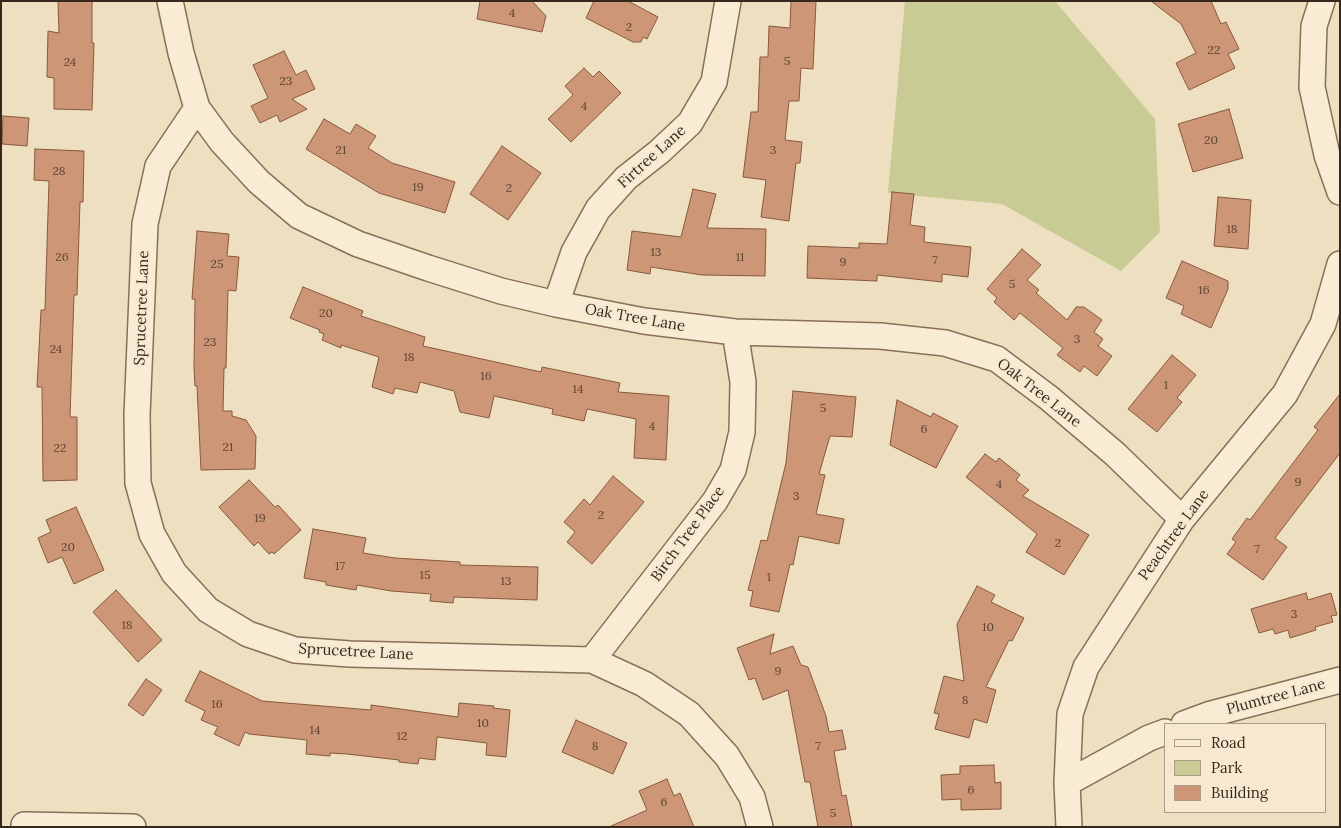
<!DOCTYPE html>
<html>
<head>
<meta charset="utf-8">
<style>
  body { margin:0 }
  #map { position:relative; width:1341px; height:828px; overflow:hidden; background:#eedfc0; font-family:Lora,serif }
  canvas { display:block }
  .frame { position:absolute; inset:0; border:2px solid #37281d; pointer-events:none }
  .legend { position:absolute; left:1164px; top:723px; width:162px; height:90px; box-sizing:border-box; background:#f6e9d0; border:1px solid #aa9c88; margin:0; padding:6px 9px; list-style:none; font-size:15px; color:#37281d }
  .legend li { display:flex; align-items:center; gap:10px; height:25px }
  .legend b { width:25px; border:1px solid #aa9c88 }
</style>
</head>
<body>
<div id="map">
<canvas width="1341" height="828"></canvas>
<div class="frame"></div>
<ul class="legend">
<li><b style="height:6px;background:#f9ecd4"></b>Road</li>
<li><b style="height:14px;background:#c8cc94"></b>Park</li>
<li><b style="height:14px;background:#cd9676"></b>Building</li>
</ul>
</div>
<script>
const context = document.querySelector('canvas').getContext('2d');
context.lineJoin = 'round';
function fill(path, color) { context.fillStyle = color; context.fill(path, 'evenodd'); }
const shape = rows => new Path2D(rows.map(r => 'M' + r).join(''));
function trace(path, color, width, dash) { context.strokeStyle = color; context.lineWidth = width; context.lineCap = dash ? 'butt' : 'round'; context.setLineDash(dash || []); context.stroke(path); }
function write(font, color, halo, rows, align = 'center') {
  context.font = font + ' Lora,serif'; context.lineWidth = 4.5; context.setLineDash([]); context.textBaseline = 'middle'; context.strokeStyle = halo; context.fillStyle = color; for (const [text, x, y, turn = 0] of rows) {
    context.save(); context.translate(x, y); context.rotate((+turn || 0) * Math.PI / 180); context.textAlign = isNaN(turn) ? turn : align; if (halo) context.strokeText(text, 0, 0); context.fillText(text, 0, 0); context.restore();
  }
}
const green = shape([
  [905,1,1055,1,1155,119,1160,232,1121,271,1002,204,888,193]
]);
const building = shape([
  [58,1,92,1,92,43,94,43,92,110,54,109,54,78,47,77,48,31,59,33,58,1],
  [480,1,532,1,546,16,542,32,477,19,480,1],
  [594,1,628,1,658,17,647,39,643,37,641,42,633,42,586,18,594,1],
  [791,1,816,1,813,69,801,68,799,101,789,101,785,140,802,142,800,163,796,163,789,221,761,217,766,180,743,177,751,112,758,112,760,57,768,57,769,26,790,28,791,1],
  [1151,1,1211,1,1221,24,1226,22,1239,49,1228,54,1235,68,1189,90,1176,63,1196,53,1181,24,1151,1],
  [284,51,296,75,306,70,315,89,292,99,307,109,280,122,277,115,260,123,251,106,268,98,253,65,284,51],
  [584,68,593,77,599,71,621,93,571,142,548,119,573,95,565,86,584,68],
  [1229,109,1243,158,1193,172,1178,124,1229,109],
  [3,116,29,118,27,146,2,144,3,116],
  [324,119,350,134,356,124,376,136,368,148,392,163,455,182,445,213,379,193,306,149,324,119],
  [502,146,541,173,508,220,470,194,502,146],
  [35,149,84,151,83,202,80,202,77,295,74,295,70,417,77,417,77,480,43,481,42,387,37,387,41,310,45,310,49,181,34,180,35,149],
  [693,189,716,194,707,228,766,229,765,276,702,275,651,267,650,274,627,270,632,231,681,237,693,189],
  [892,192,914,194,910,225,925,227,924,242,971,247,968,277,942,274,942,282,877,275,877,281,807,278,808,246,859,248,859,243,887,244,892,192],
  [1218,197,1251,200,1248,249,1214,246,1218,197],
  [197,231,229,234,227,256,239,257,236,291,228,290,226,368,224,368,223,411,232,411,232,416,246,420,256,436,255,469,201,470,197,386,195,386,194,367,195,299,192,299,197,231],
  [1022,249,1041,265,1027,280,1039,290,1036,293,1067,320,1076,307,1084,307,1102,320,1094,332,1103,339,1098,346,1112,356,1097,376,1084,366,1080,372,1057,355,1063,348,1020,313,1014,320,994,302,997,298,987,289,1022,249],
  [1182,261,1228,281,1228,289,1211,328,1181,314,1184,306,1166,298,1182,261],
  [303,287,363,311,361,316,425,337,423,346,541,372,542,367,620,383,618,392,669,396,666,460,634,458,636,419,587,409,584,421,552,414,553,409,494,396,489,418,460,412,454,391,420,382,417,393,395,388,393,394,372,387,379,357,341,345,341,348,322,340,324,334,319,332,320,330,290,318,303,287],
  [1172,355,1196,375,1177,398,1182,402,1157,432,1128,409,1172,355],
  [793,391,856,397,852,437,830,436,819,474,825,475,816,514,844,519,839,544,799,536,793,565,790,564,779,612,750,606,753,591,748,590,761,540,767,541,786,463,793,391],
  [1340,394,1340,453,1275,538,1287,547,1263,580,1227,554,1236,542,1232,539,1247,518,1250,520,1318,430,1314,427,1340,394],
  [897,400,931,417,933,413,958,426,936,468,890,445,897,400],
  [985,454,996,462,999,458,1020,475,1016,480,1029,490,1023,496,1089,535,1064,575,1026,552,1037,534,966,477,985,454],
  [613,476,644,502,592,564,567,542,575,532,564,522,584,499,590,505,613,476],
  [249,480,275,507,278,505,301,530,274,554,272,552,269,554,258,542,254,546,219,507,249,480],
  [76,507,104,570,74,584,62,557,48,563,38,538,51,532,46,520,76,507],
  [313,529,366,538,363,553,395,558,460,562,460,565,538,567,537,600,454,597,453,603,430,601,431,594,391,591,357,585,356,590,326,585,326,582,304,578,313,529],
  [977,586,995,595,991,602,1024,618,1012,641,1009,640,986,687,996,690,987,723,974,719,969,738,935,729,939,714,934,713,944,676,964,681,957,624,977,586],
  [116,590,162,640,138,662,93,612,116,590],
  [1306,593,1308,600,1331,593,1337,615,1331,616,1333,622,1315,627,1316,630,1290,638,1288,630,1275,634,1273,629,1259,633,1251,609,1306,593],
  [774,634,770,654,793,646,801,665,808,667,826,716,829,732,842,730,846,749,834,751,842,796,846,795,852,827,818,827,810,782,805,782,788,690,763,700,755,678,749,680,737,648,774,634],
  [200,671,262,701,371,710,371,705,458,717,459,703,494,706,493,708,510,710,506,757,486,755,487,743,437,737,435,760,419,758,418,764,399,762,399,760,347,754,330,753,330,756,306,754,307,740,249,734,245,732,239,746,214,734,218,727,201,720,205,711,185,701,200,671],
  [146,679,162,690,143,716,128,705,146,679],
  [576,720,627,743,613,774,562,752,576,720],
  [994,765,995,783,1001,782,1001,809,961,810,961,799,942,800,941,775,960,774,960,766,994,765],
  [667,779,674,796,680,793,694,827,609,827,647,810,639,791,667,779]
]);
const minor = shape([
  [170,1,181,53,197,108,222,142,259,182,299,216,358,244,428,268,501,291,556,304,644,321,735,332,880,336,945,343,997,359,1049,398,1115,454,1182,519],
  [1322,1,1314,26,1312,87,1327,155,1340,192],
  [197,108,158,166,145,224,137,415,138,483,152,534,174,573,208,610,248,634,295,650,350,654,592,660,644,684,689,714,727,756,752,797,760,827],
  [556,304,574,252,598,209,626,178,659,152,690,123,714,82,728,1],
  [592,660,715,501,733,470,742,432,743,382,735,332],
  [1184,724,1211,714,1340,680],
  [1067,783,1149,738,1165,732],
  [24,825,133,827],
  [1069,827,1067,783,1070,714,1086,667,1182,519,1285,394,1323,324,1340,264]
]);
const numberNames = [
  ["4",512,14],
  ["2",629,28],
  ["22",1214,51],
  ["5",787,62],
  ["24",70,63],
  ["23",286,82],
  ["4",584,107],
  ["20",1211,141],
  ["21",341,151],
  ["3",773,151],
  ["28",59,172],
  ["19",418,188],
  ["2",509,189],
  ["18",1232,230],
  ["13",656,253],
  ["26",62,258],
  ["11",740,258],
  ["7",935,261],
  ["9",843,263],
  ["25",217,265],
  ["5",1012,285],
  ["16",1204,291],
  ["20",326,314],
  ["3",1077,340],
  ["23",210,343],
  ["24",56,350],
  ["18",409,358],
  ["16",486,377],
  ["1",1166,386],
  ["14",578,390],
  ["5",823,409],
  ["4",652,427],
  ["6",924,430],
  ["21",228,448],
  ["22",60,449],
  ["9",1298,483],
  ["4",999,485],
  ["3",796,497],
  ["2",601,516],
  ["19",260,519],
  ["2",1058,544],
  ["20",68,548],
  ["7",1257,550],
  ["17",340,567],
  ["15",425,576],
  ["1",769,578],
  ["13",506,582],
  ["3",1294,615],
  ["18",127,626],
  ["10",988,628],
  ["9",778,672],
  ["8",965,701],
  ["16",217,705],
  ["10",483,724],
  ["14",315,731],
  ["12",402,737],
  ["8",595,747],
  ["7",818,747],
  ["6",971,791],
  ["6",664,803],
  ["5",833,814]
];
const streetNames = [
  ["Firtree Lane",652,157,-42],
  ["Sprucetree Lane",142,308,-88],
  ["Oak Tree Lane",635,318,10],
  ["Oak Tree Lane",1039,393,38],
  ["Birch Tree Place",688,534,-54],
  ["Peachtree Lane",1174,535,-54],
  ["Sprucetree Lane",356,652,3],
  ["Plumtree Lane",1276,697,-15]
];
fill(green, '#c8cc94');
fill(building, '#cd9676');
trace(building, '#87583d', 1);
trace(minor, '#886f58', 28);
trace(minor, '#f9ecd4', 25);
write('12px', '#5c4433', null, numberNames);
write('15px', '#37281d', '#f6e9d0', streetNames);
</script>
</body>
</html>
